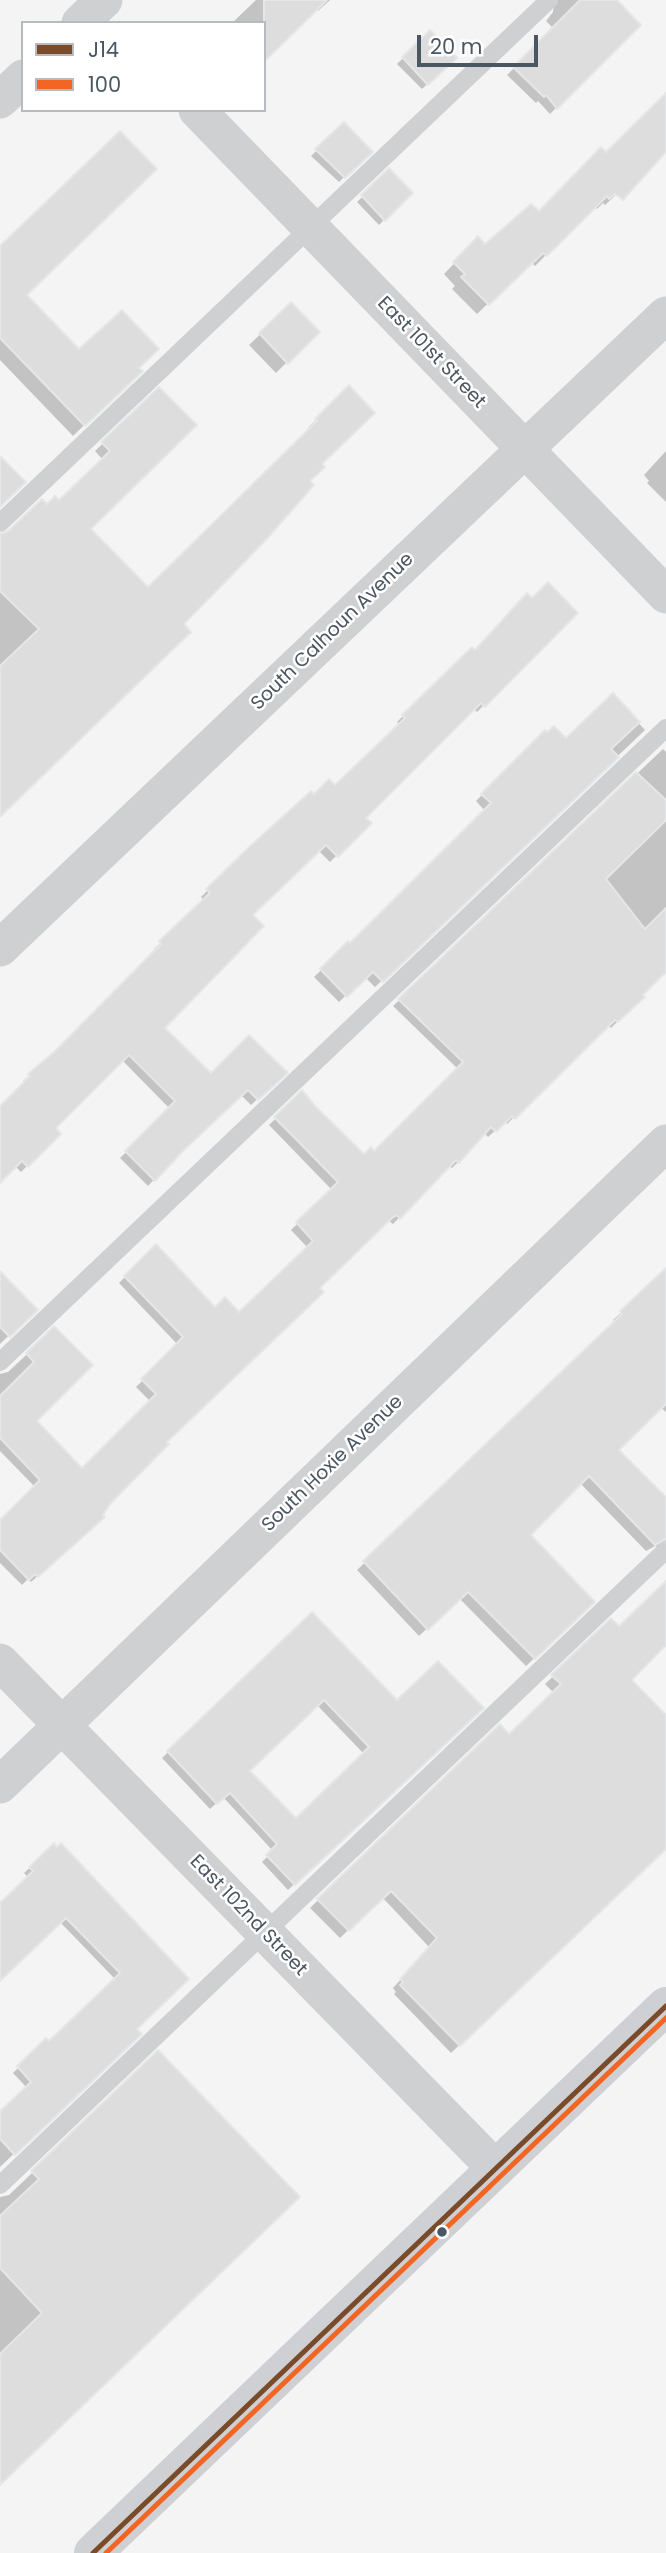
<!DOCTYPE html>
<html>
<head>
<meta charset="utf-8">
<style>
  body { margin:0 }
  #map { position:relative; width:666px; height:2553px; overflow:hidden; background:#f4f4f4; font-family:Poppins,sans-serif }
  canvas { display:block }
  .legend { position:absolute; left:21px; top:21px; width:245px; height:91px; box-sizing:border-box; background:#fff; border:2px solid #b7bbc0; margin:0; padding:9px 12px; list-style:none; font-size:21px; color:#4a5661 }
  .legend li { display:flex; align-items:center; gap:14px; height:35px }
  .legend b { width:35px; border:2px solid #b7bbc0 }
  .scale { position:absolute; left:417px; top:35px; width:121px; height:32px; box-sizing:border-box; border:4px solid #4a5661; border-top:0; padding-left:9px; font-size:21px; line-height:24px; white-space:nowrap; color:#4a5661; -webkit-text-stroke:5px #fff; paint-order:stroke }
</style>
</head>
<body>
<div id="map">
<canvas width="666" height="2553"></canvas>
<ul class="legend">
<li><b style="height:9px;background:#7a4b2a"></b>J14</li>
<li><b style="height:9px;background:#f26522"></b>100</li>
</ul>
<div class="scale">20 m</div>
</div>
<script>
const context = document.querySelector('canvas').getContext('2d');
context.lineJoin = 'round';
function fill(path, color) { context.fillStyle = color; context.fill(path, 'evenodd'); }
const shape = rows => new Path2D(rows.map(r => 'M' + r).join(''));
function trace(path, color, width, dash) { context.strokeStyle = color; context.lineWidth = width; context.lineCap = dash ? 'butt' : 'round'; context.setLineDash(dash || []); context.stroke(path); }
function write(font, color, halo, rows, align = 'center') {
  context.font = font + ' Poppins,sans-serif'; context.lineWidth = 5; context.setLineDash([]); context.textBaseline = 'middle'; context.strokeStyle = halo; context.fillStyle = color; for (const [text, x, y, turn = 0] of rows) {
    context.save(); context.translate(x, y); context.rotate((+turn || 0) * Math.PI / 180); context.textAlign = isNaN(turn) ? turn : align; if (halo) context.strokeText(text, 0, 0); context.fillText(text, 0, 0); context.restore();
  }
}
const shadow = shape([
  [256,0,330,0,318,11,316,9,264,23,232,23],
  [550,0,614,0,639,25,550,114,538,101,536,103,507,75,554,29,546,21,553,12,554,4],
  [430,32,455,58,422,89,397,64],
  [666,97,666,148,605,205,603,203,597,209,595,206,535,266,531,262,477,314,452,289,455,286,444,274,478,239,485,247,539,213,606,154],
  [344,124,371,152,339,182,311,156],
  [389,171,411,193,379,225,357,202],
  [0,249,25,295,79,352,137,368,140,371,73,436,0,360],
  [291,305,317,332,276,373,249,345],
  [348,388,319,464,0,815,0,557,47,506,59,503,103,460,95,451,159,390,88,529,148,590,310,430,308,428],
  [666,451,666,502,647,483,649,481,644,475],
  [532,601,576,613,477,712,473,708,364,818,369,823,330,862,318,850,251,915,163,1028,211,1076,285,1073,251,1105,241,1095,179,1153,148,1186,120,1158,170,1109,122,1060,54,1128,53,1140,21,1172,15,1166,0,1181,0,1109,25,1084,23,1081,56,1052,156,951,154,949,204,901,201,897,248,850,314,796,335,787,400,725,397,722,403,716],
  [613,695,645,730,375,987,365,977,339,1002,314,977,348,944,350,945,485,811,476,801,545,733,566,740],
  [663,749,666,752,666,970,641,995,636,1003,611,1028,608,1025,507,1124,505,1122,488,1137,484,1132,458,1162,452,1168,449,1165,393,1224,389,1221,383,1224,165,1442,109,1503,96,1524,31,1582,28,1579,22,1585,0,1563,0,1522,35,1487,0,1451,0,1374,8,1372,54,1329,35,1421,82,1470,151,1402,136,1387,178,1345,119,1283,156,1246,215,1309,239,1314,308,1248,291,1230,332,1190,269,1125,302,1093,364,1156,374,1153,458,1069,393,1006],
  [666,1272,666,1412,660,1407,617,1450,666,1500,666,1549,655,1546,646,1551,580,1483,528,1535,593,1602,526,1666,459,1598,419,1636,357,1570,615,1323,613,1320,621,1313],
  [0,1284,36,1310,0,1344],
  [666,1584,666,1642,629,1680,666,1717,666,1848,451,2053,394,1994,396,1992,393,1988,430,1948,382,1897,340,1938,310,1908,499,1727,509,1737,554,1693,545,1684,611,1621,619,1629],
  [312,1614,397,1702,481,1708,288,1890,262,1862,273,1851,223,1797,210,1809,162,1758],
  [317,1705,364,1754,296,1821,247,1771],
  [54,1846,186,1979,135,2029,140,2034,0,2167,0,2114,27,2088,13,2073,46,2041,49,2043,115,1979,60,1922,0,1979,0,1905,29,1878,24,1873],
  [158,2053,0,2483,0,2197,9,2195]
]);
const building = shape([
  [264,0,327,0,264,62,264,0],
  [580,0,617,0,641,25,557,109,546,95,544,97,513,67,580,0],
  [430,30,457,58,428,85,402,57,430,30],
  [666,93,666,152,623,200,615,194,609,199,607,196,547,256,543,253,489,305,461,277,465,274,453,262,478,236,485,244,531,204,539,211,601,147,606,152,666,93],
  [344,122,373,152,345,178,315,149,344,122],
  [120,131,157,169,27,295,79,349,122,310,159,349,139,368,143,371,85,426,0,338,0,246,120,131],
  [389,168,413,193,385,221,361,195,389,168],
  [291,302,320,332,288,364,259,333,291,302],
  [349,385,375,413,322,464,325,467,310,481,314,485,265,541,184,624,191,632,0,817,0,666,39,629,0,591,0,534,8,531,42,499,47,504,55,496,59,500,110,451,101,442,159,387,197,425,91,529,148,587,317,421,315,419,349,385],
  [0,456,26,482,0,507,0,456],
  [548,582,578,613,485,707,481,703,366,818,372,823,338,857,326,845,253,915,264,926,165,1028,211,1073,249,1035,288,1073,258,1100,248,1090,184,1150,155,1181,125,1151,175,1101,129,1055,56,1128,61,1134,28,1167,22,1161,0,1183,0,1106,30,1076,28,1074,55,1051,161,944,159,941,210,893,206,889,247,849,311,791,314,794,329,779,335,785,405,718,402,715,472,647,475,650,527,593,532,598,548,582],
  [613,693,640,722,611,749,619,757,383,982,373,972,347,997,320,969,348,941,350,943,491,803,481,794,545,730,547,732,554,726,566,738,613,693],
  [636,772,666,800,666,820,606,879,645,929,666,908,666,972,643,995,645,997,618,1022,615,1020,515,1119,512,1116,496,1132,491,1127,459,1163,456,1160,400,1219,397,1215,392,1218,320,1288,324,1292,167,1442,169,1444,110,1504,103,1515,105,1517,38,1577,35,1574,29,1580,0,1550,0,1520,40,1480,0,1438,0,1396,34,1362,26,1353,54,1326,93,1365,37,1421,82,1468,156,1394,141,1379,183,1337,124,1276,156,1244,215,1307,225,1297,239,1312,313,1241,296,1222,338,1182,274,1117,302,1090,315,1106,364,1154,371,1147,374,1151,463,1062,398,999,636,772],
  [666,1268,666,1404,619,1450,666,1497,666,1539,655,1545,589,1476,531,1535,595,1602,535,1659,468,1592,428,1630,363,1561,622,1314,620,1311,666,1268],
  [0,1271,38,1310,10,1337,0,1327,0,1271],
  [666,1581,666,1645,632,1680,666,1715,666,1849,460,2046,400,1985,403,1982,400,1979,437,1938,391,1891,349,1931,317,1899,500,1724,509,1734,561,1684,551,1675,611,1618,619,1626,666,1581],
  [312,1612,397,1700,438,1661,484,1708,295,1885,266,1855,277,1844,230,1793,217,1804,167,1751,312,1612],
  [324,1700,369,1747,296,1818,250,1771,324,1700],
  [54,1843,57,1847,61,1843,189,1979,137,2029,142,2034,15,2155,0,2139,0,2111,31,2082,17,2066,46,2038,49,2041,120,1973,66,1918,0,1981,0,1903,33,1871,29,1867,54,1843],
  [158,2050,300,2197,0,2485,0,2354,42,2313,0,2268,0,2216,39,2179,31,2171,158,2050]
]);
const lane = shape([
  [0,523,549,0],
  [0,1362,666,728],
  [0,2185,666,1550]
]);
const street = shape([
  [80,23,104,0],
  [0,100,23,78],
  [197,110,666,595],
  [0,948,666,315],
  [0,1662,496,2169],
  [0,1785,666,1143]
]);
const secondary = shape([
  [93,2553,666,2006]
]);
const bus1 = shape([
  [93,2553,666,2006]
]);
const bus2 = shape([
  [106,2553,666,2018]
]);
const markers = [
  [442,2232,6,"#4a5661"]
];
const streetNames = [
  ["East 101st Street",431,353,46],
  ["South Calhoun Avenue",333,632,-44],
  ["South Hoxie Avenue",333,1464,-44],
  ["East 102nd Street",248,1916,46]
];
fill(shadow, '#0003');
fill(building, '#ddddde');
trace(building, '#e5e6e7', 2);
trace(lane, '#ced0d2', 18);
trace(street, '#ced0d2', 37);
trace(secondary, '#ced0d4', 38);
trace(bus1, '#7a4b2a', 5);
trace(bus2, '#f26522', 5);
for (const [x, y, r, color] of markers) { const dot = new Path2D(); dot.arc(x, y, r, 0, 2 * Math.PI); context.fillStyle = color; context.fill(dot); trace(dot, '#fff', 2.5); }
write('19px', '#4a5661', '#fff', streetNames);
</script>
</body>
</html>
